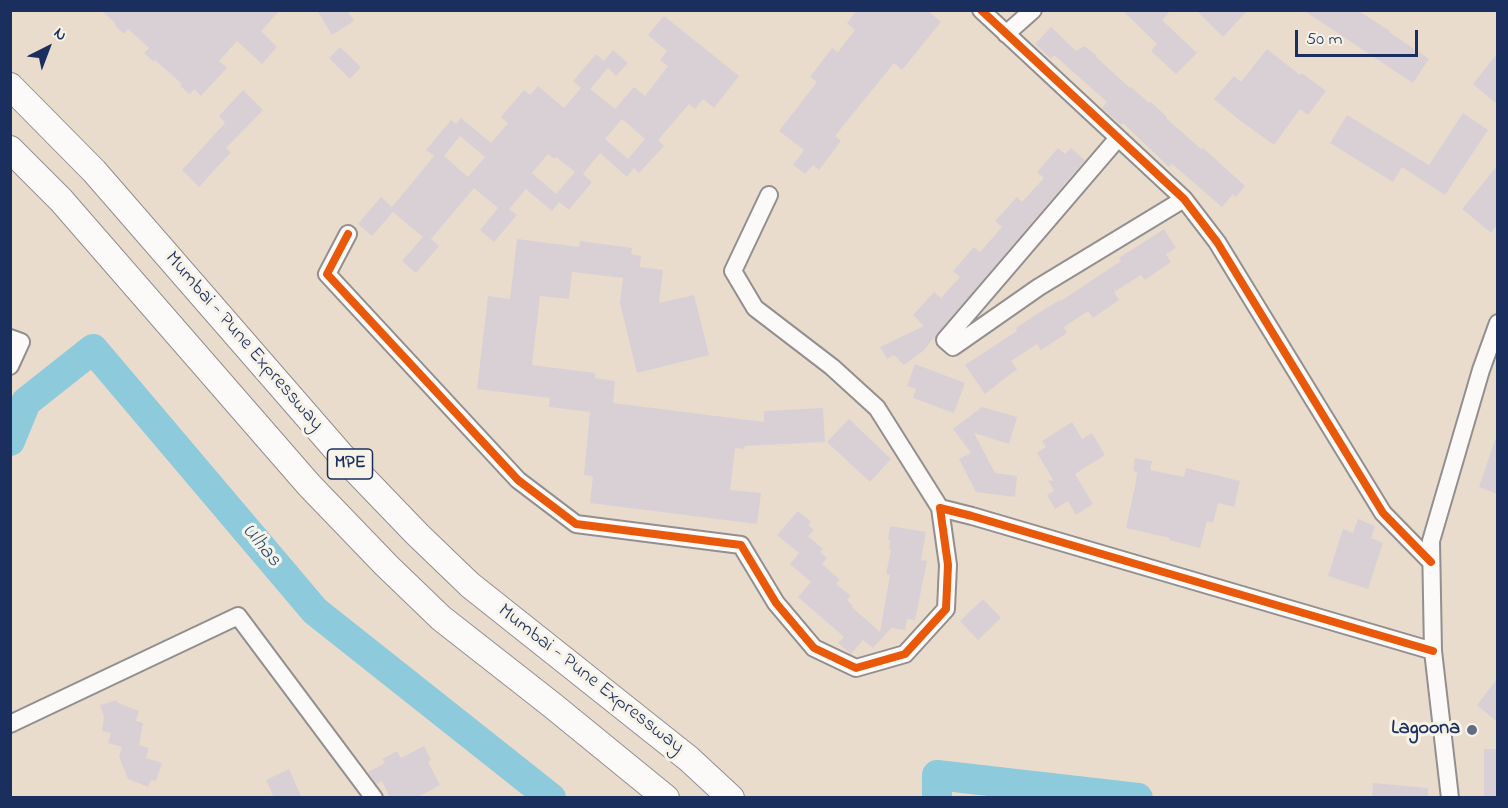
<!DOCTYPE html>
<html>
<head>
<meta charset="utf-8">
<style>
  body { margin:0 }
  #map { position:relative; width:1508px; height:808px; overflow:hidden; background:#e9dccd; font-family:"Indie Flower",sans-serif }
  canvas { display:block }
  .frame { position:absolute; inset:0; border:12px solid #1b2f5e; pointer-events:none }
  .north { position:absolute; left:18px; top:18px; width:60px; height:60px; -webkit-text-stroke:4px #f7f3e8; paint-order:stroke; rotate:42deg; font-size:16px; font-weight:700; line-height:24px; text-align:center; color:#1b2f5e }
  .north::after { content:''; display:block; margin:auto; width:21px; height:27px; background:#1b2f5e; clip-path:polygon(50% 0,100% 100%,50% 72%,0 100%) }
  .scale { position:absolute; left:1295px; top:30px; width:123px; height:27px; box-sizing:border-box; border:3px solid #1b2f5e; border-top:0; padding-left:8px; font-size:18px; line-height:21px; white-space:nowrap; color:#1b2f5e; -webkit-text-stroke:4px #f7f3e8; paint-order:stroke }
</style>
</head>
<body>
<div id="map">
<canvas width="1508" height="808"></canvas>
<div class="frame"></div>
<div class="north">N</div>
<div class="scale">50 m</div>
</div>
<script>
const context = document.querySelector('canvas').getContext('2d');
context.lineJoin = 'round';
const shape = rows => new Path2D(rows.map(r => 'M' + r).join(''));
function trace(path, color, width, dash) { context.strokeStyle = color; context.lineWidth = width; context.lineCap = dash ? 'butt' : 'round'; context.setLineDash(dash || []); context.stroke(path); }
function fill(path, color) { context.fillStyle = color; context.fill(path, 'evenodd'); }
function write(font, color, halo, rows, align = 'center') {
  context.font = font + ' "Indie Flower",sans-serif'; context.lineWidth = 6; context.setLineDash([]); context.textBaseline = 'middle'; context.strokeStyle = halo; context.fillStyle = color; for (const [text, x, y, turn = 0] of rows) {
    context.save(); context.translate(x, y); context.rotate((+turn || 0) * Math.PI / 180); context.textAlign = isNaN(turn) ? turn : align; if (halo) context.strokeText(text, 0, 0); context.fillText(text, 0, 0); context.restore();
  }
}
const river = shape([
  [10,441,26,402,93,349,315,611,551,798],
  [937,798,937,775,1138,798]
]);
const building = shape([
  [101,10,280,10,261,31,277,47,262,64,237,41,219,61,227,68,201,96,194,89,190,94,180,86,182,84,155,60,154,62,144,53,149,48,128,29,124,34,115,26,116,24],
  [317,10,347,10,354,21,332,35],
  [857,10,927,10,941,22,902,70,894,63,835,136,841,141,819,170,813,165,805,174,793,165,804,150,779,131,817,82,810,77,832,48,838,52,855,30,847,23],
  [1122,10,1171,10,1162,20,1197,53,1176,74,1151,51,1157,44],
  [1196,10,1248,10,1223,37],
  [1303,10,1357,10,1390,31,1389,32,1429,59,1413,83],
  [664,16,739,76,714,108,703,99,695,109,689,104,658,140,664,146,639,173,634,168,627,177,600,153,583,174,592,182,569,210,559,202,552,211,526,189,509,209,517,215,494,242,480,230,498,208,474,188,431,239,439,246,416,273,402,261,423,237,393,212,372,236,358,224,381,197,392,207,434,156,426,150,451,120,456,124,461,118,491,143,508,123,501,117,524,90,530,95,538,86,564,108,581,88,573,81,596,54,604,61,613,50,628,63,616,76,608,68,590,89,615,109,634,87,645,96,668,66,660,60,667,51,648,35],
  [622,119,645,139,628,159,605,139],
  [460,136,485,157,468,177,444,156],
  [548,154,554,159,556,157,575,172,556,194,532,173],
  [1051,27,1076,51,1084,46,1096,55,1095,56,1130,88,1131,87,1149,103,1151,102,1167,117,1166,118,1202,150,1203,148,1245,186,1236,197,1233,194,1222,207,1172,164,1169,167,1123,123,1121,125,1102,108,1107,102,1054,55,1051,59,1035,44],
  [340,47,361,67,350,79,329,58],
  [1267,49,1300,75,1302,73,1326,91,1308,115,1300,109,1274,145,1238,119,1214,99,1234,76,1241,82],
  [1497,54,1497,104,1473,84],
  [243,90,263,110,226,148,231,152,199,187,182,170,225,123,219,116],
  [1463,113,1488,130,1445,195,1402,167,1393,182,1330,143,1347,115,1429,165],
  [1058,148,1065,154,1071,148,1085,160,923,351,904,365,894,355,887,359,880,347,924,326,913,315,934,292,941,298,960,277,953,271,974,247,980,252,1002,227,995,221,1017,197,1022,202,1044,178,1037,172],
  [1497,166,1497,225,1491,233,1462,209],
  [1164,229,1176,248,1166,254,1171,262,1145,280,1141,275,1114,292,1119,300,1093,318,1088,311,1064,327,1067,333,1041,350,1037,344,1011,361,1017,369,985,394,965,365,1017,331,1016,328,1035,315,1060,300,1061,301,1121,261,1119,258],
  [517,239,579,247,580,241,632,248,631,254,641,256,640,267,663,270,659,303,694,295,709,355,637,373,620,303,623,278,572,272,569,299,540,296,532,365,595,373,595,378,615,381,613,403,764,422,764,411,823,408,825,442,745,446,744,449,735,448,730,490,761,493,757,524,590,503,593,476,584,475,590,412,549,407,550,398,477,389,488,296,510,299],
  [915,364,965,383,954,413,913,398,916,389,907,386],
  [982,407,1017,417,1009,444,974,433,995,473,1017,476,1015,497,976,492,959,459,971,453,953,429],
  [849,419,891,459,870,482,827,442],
  [1072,422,1082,439,1092,433,1105,455,1075,474,1093,504,1076,515,1068,501,1055,509,1047,495,1054,491,1048,480,1054,481,1037,453,1046,447,1042,441],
  [1495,440,1497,440,1497,494,1479,487],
  [1135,458,1152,461,1150,470,1184,477,1186,468,1240,481,1234,507,1218,503,1213,523,1207,521,1200,548,1169,540,1170,538,1126,528,1136,481,1137,472,1133,471],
  [798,511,811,522,808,525,814,530,808,536,823,549,820,552,827,558,822,564,840,580,836,584,851,596,847,600,853,606,852,607,880,632,890,575,886,574,891,550,889,550,890,540,888,540,890,526,926,532,921,560,927,561,915,620,907,619,905,630,891,628,873,648,863,640,851,654,838,643,844,637,798,597,811,582,790,564,799,553,777,535],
  [1358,519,1375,526,1371,538,1383,543,1368,589,1328,576,1343,529,1353,533],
  [983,599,1001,618,978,640,960,621],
  [1497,679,1497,722,1477,705],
  [117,700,118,703,139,711,136,721,143,723,139,745,149,748,146,758,162,763,156,781,151,780,148,787,128,779,119,757,122,747,108,743,111,733,102,731,104,717,100,705],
  [424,746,431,760,428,762,440,785,416,798,390,798,382,781,376,784,368,772,385,763,382,759,397,751,401,758],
  [1484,749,1497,749,1497,798,1484,798],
  [289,769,302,798,274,798,266,780],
  [1373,783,1428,788,1428,798,1372,798]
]);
const minor = shape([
  [981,10,1184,199,1217,242,1383,513,1431,562],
  [1006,34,1033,10],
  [1118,138,945,340,953,347,1039,287,1184,199],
  [769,195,733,271,755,308,832,367,877,408,940,508],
  [348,234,327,274,518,480,576,524,741,545,776,603,814,648,856,668,905,654,946,609,948,565,940,508,972,516,1433,651],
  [10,338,21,342,10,366],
  [10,724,238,616,374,798],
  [1450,798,1433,651,1431,541,1481,370,1498,323]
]);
const highway = shape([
  [10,86,94,171,341,455,417,534,470,585,689,759,731,798],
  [10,149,61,200,309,485,386,565,441,618,552,705,666,798]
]);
const cycleway = shape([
  [981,10,1184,199,1217,242,1383,513,1431,562],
  [348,234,327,274,518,480,576,524,741,545,776,603,814,648,856,668,905,654,946,609,948,565,940,508,972,516,1433,651]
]);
const markers = [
  [1472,730,6,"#636c85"]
];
const shields = [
  [350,464,45]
];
const shieldNames = [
  ["MPE",350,464]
];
const streetNames = [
  ["Mumbai - Pune Expressway",243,342,49],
  ["Mumbai - Pune Expressway",590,680,38]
];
const poiNames = [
  ["Lagoona",1460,730]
];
const waterNames = [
  ["Ulhas",260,546,50]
];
trace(river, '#8dcadc', 30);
fill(building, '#d9d0d6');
trace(minor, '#938f8f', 20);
trace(highway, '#938f8f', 28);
trace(minor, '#fcfaf8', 16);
trace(highway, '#fcfaf8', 26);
trace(cycleway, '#e8590c', 8);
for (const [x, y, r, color] of markers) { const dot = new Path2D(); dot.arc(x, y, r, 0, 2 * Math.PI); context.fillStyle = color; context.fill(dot); trace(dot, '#f7f3e8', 2); }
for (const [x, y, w] of shields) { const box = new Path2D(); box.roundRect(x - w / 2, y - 15, w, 30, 4.5); context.fillStyle = '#f7f3e8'; context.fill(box); trace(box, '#1b2f5e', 1.5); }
write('bold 18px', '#1b2f5e', null, shieldNames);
write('20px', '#1b2f5e', '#f7f3e8', streetNames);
write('bold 20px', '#1b2f5e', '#f7f3e8', poiNames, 'right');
write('italic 21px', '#2e547f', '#f7f3e8', waterNames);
</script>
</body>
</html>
